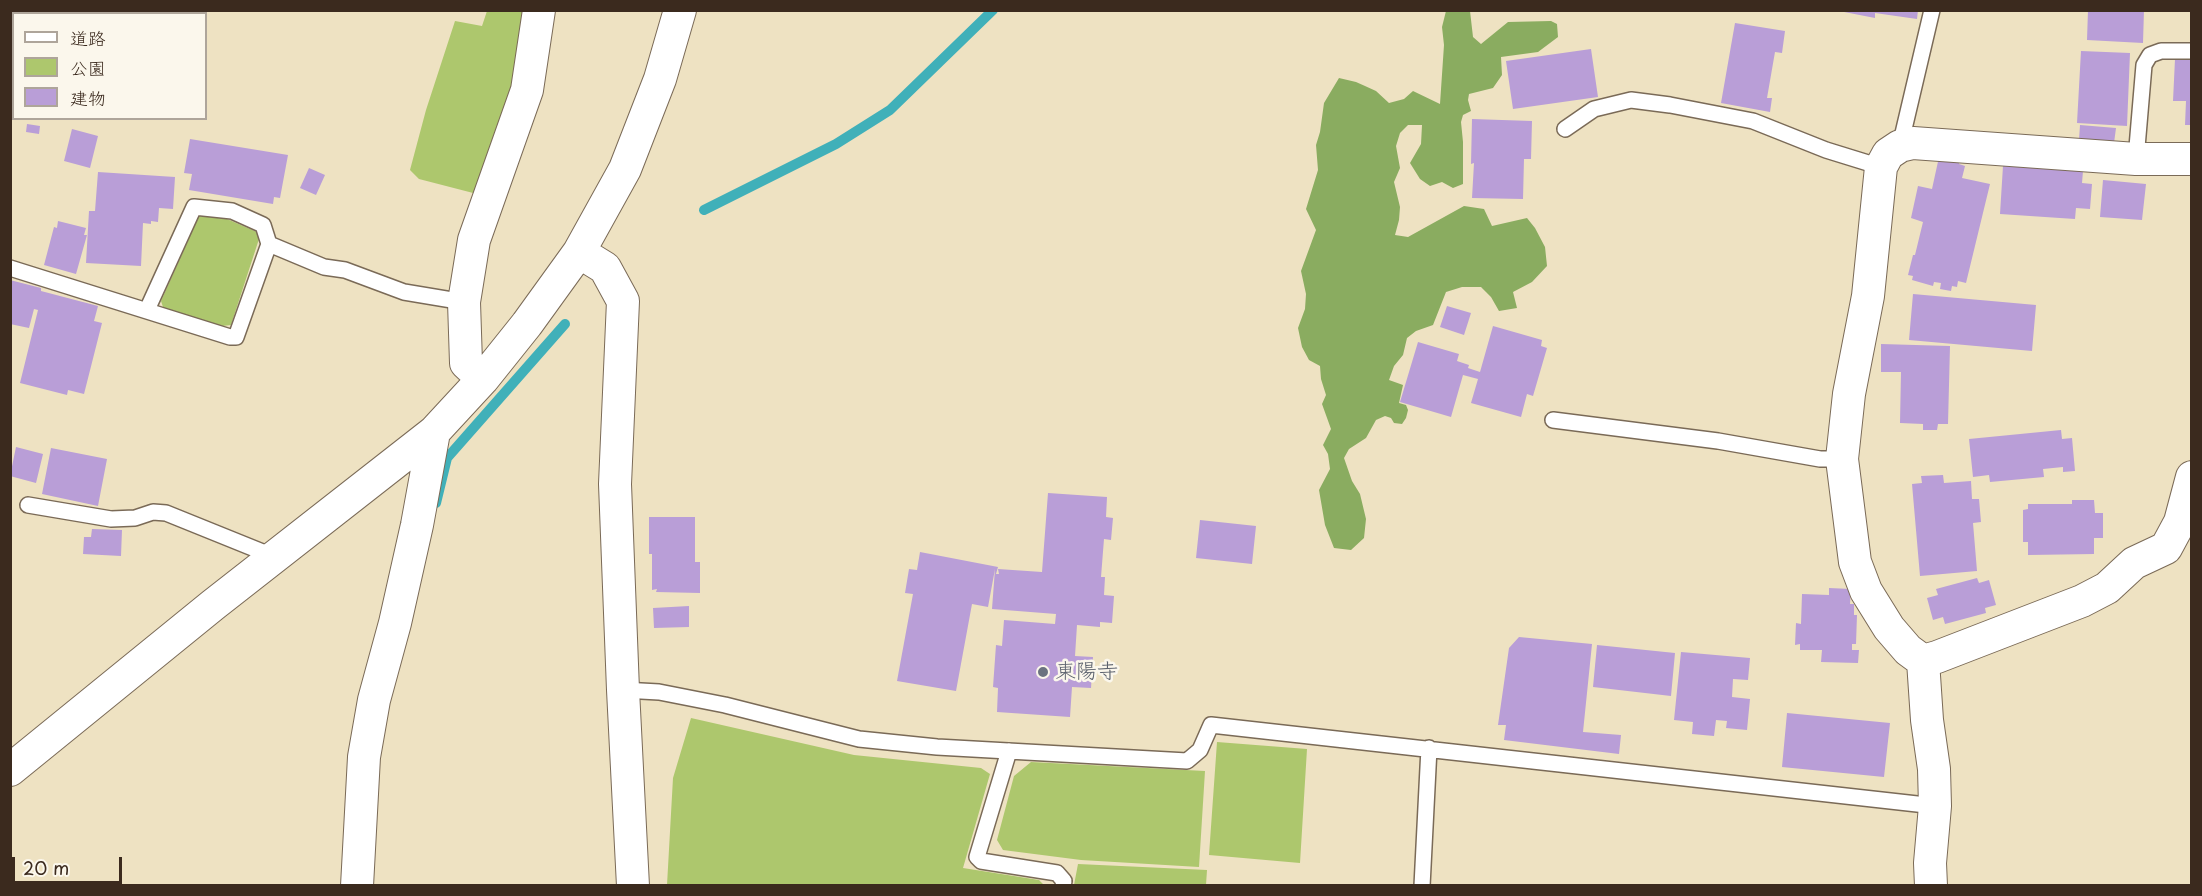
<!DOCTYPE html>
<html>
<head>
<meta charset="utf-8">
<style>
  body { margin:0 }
  #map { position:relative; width:2202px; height:896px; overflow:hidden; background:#eee2c2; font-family:"Playpen Sans","Klee One",sans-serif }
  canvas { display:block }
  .frame { position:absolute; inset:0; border:12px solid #3b2a1e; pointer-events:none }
  .legend { position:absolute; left:12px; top:12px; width:195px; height:108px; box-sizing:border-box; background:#fbf7ec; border:2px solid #aea59a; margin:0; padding:8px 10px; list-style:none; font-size:18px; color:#3b2a1e }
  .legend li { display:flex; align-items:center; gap:12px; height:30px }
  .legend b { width:30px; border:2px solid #aea59a }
  .scale { position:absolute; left:12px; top:857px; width:110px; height:27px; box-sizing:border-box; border:3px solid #3b2a1e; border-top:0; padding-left:8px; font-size:18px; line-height:21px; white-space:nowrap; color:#3b2a1e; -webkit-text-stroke:4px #fbf7ec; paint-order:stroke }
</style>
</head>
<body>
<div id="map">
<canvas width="2202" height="896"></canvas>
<div class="frame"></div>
<ul class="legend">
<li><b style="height:8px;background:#fff"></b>道路</li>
<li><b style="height:16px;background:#adc76d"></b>公園</li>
<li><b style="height:16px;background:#b99ed7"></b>建物</li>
</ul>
<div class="scale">20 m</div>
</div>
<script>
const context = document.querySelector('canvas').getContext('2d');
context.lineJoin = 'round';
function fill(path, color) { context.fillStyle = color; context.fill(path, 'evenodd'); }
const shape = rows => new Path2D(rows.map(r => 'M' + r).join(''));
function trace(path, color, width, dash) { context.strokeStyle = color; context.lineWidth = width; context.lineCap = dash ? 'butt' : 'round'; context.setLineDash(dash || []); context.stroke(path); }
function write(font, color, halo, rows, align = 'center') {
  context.font = font + ' "Playpen Sans","Klee One",sans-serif'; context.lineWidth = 5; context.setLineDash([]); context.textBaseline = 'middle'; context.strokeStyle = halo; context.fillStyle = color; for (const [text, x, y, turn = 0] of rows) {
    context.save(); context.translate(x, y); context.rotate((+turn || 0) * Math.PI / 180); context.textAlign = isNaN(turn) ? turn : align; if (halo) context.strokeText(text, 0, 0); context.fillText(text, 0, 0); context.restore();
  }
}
const green = shape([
  [487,11,532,11,522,83,477,194,419,179,410,170,426,110,455,21,482,26],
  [199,216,227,219,257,232,259,239,231,325,222,326,164,310,161,301],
  [691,718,854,755,981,768,990,774,963,868,1039,880,1044,885,667,885,673,778],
  [1217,742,1307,749,1300,863,1209,855],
  [1031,762,1205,771,1199,867,1081,860,1003,850,997,840,1014,776],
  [1078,864,1207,870,1206,885,1074,885]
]);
const forest = shape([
  [1446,11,1470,11,1473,37,1481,44,1508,22,1551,21,1557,24,1558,37,1538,52,1501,57,1502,75,1493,88,1469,94,1468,100,1471,111,1463,115,1461,122,1463,142,1463,184,1453,188,1442,182,1430,186,1420,179,1410,163,1421,144,1422,125,1408,125,1400,133,1396,146,1400,168,1394,182,1400,207,1399,220,1395,235,1408,237,1464,206,1484,209,1492,226,1527,218,1535,228,1545,247,1547,266,1532,282,1513,292,1517,308,1499,311,1491,297,1481,287,1462,287,1446,292,1433,325,1416,331,1407,338,1403,355,1394,366,1389,380,1403,385,1399,403,1406,405,1408,410,1406,418,1402,424,1394,423,1391,418,1385,416,1376,420,1366,438,1349,449,1344,458,1352,481,1360,494,1366,519,1364,538,1351,550,1334,548,1325,525,1319,490,1330,469,1328,454,1323,445,1331,429,1322,404,1326,395,1321,379,1320,366,1309,360,1302,347,1298,328,1305,309,1306,294,1301,271,1316,230,1306,209,1318,170,1316,145,1320,132,1324,103,1339,78,1356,82,1365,86,1376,91,1389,103,1404,99,1413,91,1440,104,1444,45,1442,27]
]);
const stream = shape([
  [704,210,836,144,890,110,993,10],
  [436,503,447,458,565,324]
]);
const building = shape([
  [10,10,48,10,47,14,14,14,14,31,10,30],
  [1834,10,1918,10,1917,19,1875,13,1875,18],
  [2088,10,2144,10,2143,43,2087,40],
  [1735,23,1785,31,1782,53,1775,52,1767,98,1772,98,1770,112,1721,103],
  [1591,49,1598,97,1513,109,1506,61],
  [2081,51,2130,53,2127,126,2077,123],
  [2175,59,2192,60,2192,125,2185,125,2186,101,2173,101],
  [1472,119,1532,121,1531,159,1524,159,1523,199,1472,198,1474,163,1471,164],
  [27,124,40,126,39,134,26,132],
  [2080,125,2116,128,2114,143,2079,140],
  [72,129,98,136,90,168,64,161],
  [190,139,288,155,280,198,274,197,273,204,189,190,192,174,184,173],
  [1939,157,1959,162,1959,164,1965,166,1962,178,1990,184,1966,283,1958,281,1957,287,1952,286,1951,291,1940,289,1941,283,1934,282,1933,286,1912,280,1913,276,1908,275,1913,255,1915,255,1923,222,1911,218,1918,186,1932,189],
  [2003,166,2083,171,2082,183,2092,184,2090,209,2076,208,2075,219,2000,214],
  [309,168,325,175,316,195,300,188],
  [98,172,175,177,173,209,159,208,158,222,151,221,151,224,143,223,141,266,86,263,89,211,95,211],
  [2103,180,2146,184,2142,220,2100,217],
  [58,221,86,228,84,235,87,235,76,274,44,265,54,227,57,228],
  [10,280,41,288,41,291,98,306,94,321,102,323,84,394,68,390,67,395,20,383,38,310,34,309,29,328,10,324],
  [1913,294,2036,305,2032,351,1909,340],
  [1447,306,1471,313,1464,335,1440,327],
  [1493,326,1542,340,1541,346,1547,348,1533,396,1527,394,1521,417,1471,403,1478,379,1463,375,1451,417,1400,402,1418,342,1459,354,1457,361,1469,365,1468,368,1480,372],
  [1881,344,1950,346,1948,424,1938,424,1937,430,1923,430,1923,424,1900,423,1901,372,1881,372],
  [2061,430,2062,439,2072,438,2075,471,2063,472,2063,467,2043,469,2044,477,1990,482,1989,475,1973,477,1969,439],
  [16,447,43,454,36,483,10,476],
  [51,448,107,459,98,506,42,494],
  [1943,475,1944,483,1971,481,1972,499,1979,499,1981,522,1973,523,1977,571,1920,576,1912,484,1922,483,1921,476],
  [1048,493,1107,497,1106,517,1113,518,1111,540,1104,539,1101,577,1105,577,1104,595,1114,596,1112,623,1100,622,1100,627,1077,625,1075,656,1093,657,1091,688,1072,687,1070,717,997,712,998,688,993,687,996,645,1002,646,1004,620,1055,624,1056,614,992,609,995,569,988,607,972,604,956,691,897,681,913,594,905,593,909,569,917,570,920,552,998,567,996,574,999,574,998,569,1042,572],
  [2072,500,2094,500,2095,513,2103,513,2103,538,2094,538,2094,554,2028,555,2028,542,2023,542,2023,510,2028,509,2028,504,2072,504],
  [649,517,695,517,695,562,700,562,700,593,656,592,657,589,652,590,652,554,649,554],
  [1200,520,1256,526,1252,564,1196,558],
  [92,529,122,530,121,556,83,554,84,537,91,537],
  [1977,578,1979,583,1989,580,1996,605,1985,608,1986,613,1945,624,1943,617,1933,620,1927,598,1938,595,1936,589],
  [1829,588,1851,589,1850,604,1854,604,1854,615,1857,615,1856,644,1852,644,1852,650,1859,650,1858,663,1821,662,1822,650,1800,650,1800,644,1795,645,1796,623,1801,624,1802,594,1829,595],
  [689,606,689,627,654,628,653,608],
  [1519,637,1592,644,1583,732,1621,735,1619,754,1504,740,1506,725,1498,725,1509,648],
  [1597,645,1675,653,1671,696,1593,687],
  [1681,652,1750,658,1748,680,1733,679,1732,697,1750,699,1747,730,1726,728,1727,721,1716,720,1714,736,1692,734,1693,722,1674,720],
  [1787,713,1890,723,1884,777,1782,767]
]);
const lane = shape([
  [10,57,14,58],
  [1565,129,1594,109,1631,100,1670,105,1753,121,1826,150,1881,167],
  [1900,146,1932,10],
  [2136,159,2144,65,2150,55,2161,51,2192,51],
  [10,268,230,337,236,337,269,244,324,267,345,270,404,292,464,302],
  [147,310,194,207,232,211,263,225,269,244],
  [1553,420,1718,441,1820,459,1842,459],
  [28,505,111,519,135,518,153,512,166,513,275,557],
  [623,690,659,692,725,705,859,739,937,747,1187,761,1200,750,1211,725,1935,806],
  [1009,751,977,857,981,861,1057,873,1064,881,1063,886],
  [1422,886,1429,748]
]);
const street = shape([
  [579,252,605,268,623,301,615,484,623,690,633,886],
  [483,379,466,363,464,302,474,240,527,90,539,10],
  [1923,661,1937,657,2082,601,2107,588,2134,563,2166,548,2180,522,2192,477],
  [10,770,213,605,434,432,483,379,527,324,579,252,625,169,660,79,680,10],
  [357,886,364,757,374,700,395,623,417,525,434,432],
  [1931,886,1930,863,1935,806,1934,769,1927,720,1923,661,1908,650,1889,628,1866,591,1855,562,1842,459,1849,394,1868,296,1881,167,1888,154,1900,146,1913,143,2136,159,2192,159]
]);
const markers = [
  [1043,672,6,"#6b7280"]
];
const worshipNames = [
  ["東陽寺",1055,672]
];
fill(green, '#adc76d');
fill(forest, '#8aac60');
trace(stream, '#40b0b9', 10);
fill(building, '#b99ed7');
trace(lane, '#7a6a57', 18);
trace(street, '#7a6a57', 34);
trace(lane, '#fff', 15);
trace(street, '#fff', 32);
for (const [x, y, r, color] of markers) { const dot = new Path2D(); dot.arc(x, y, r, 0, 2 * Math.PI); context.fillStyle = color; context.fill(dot); trace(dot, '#fbf7ec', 2); }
write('21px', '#5b616d', '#fbf7ec', worshipNames, 'left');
</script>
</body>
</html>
